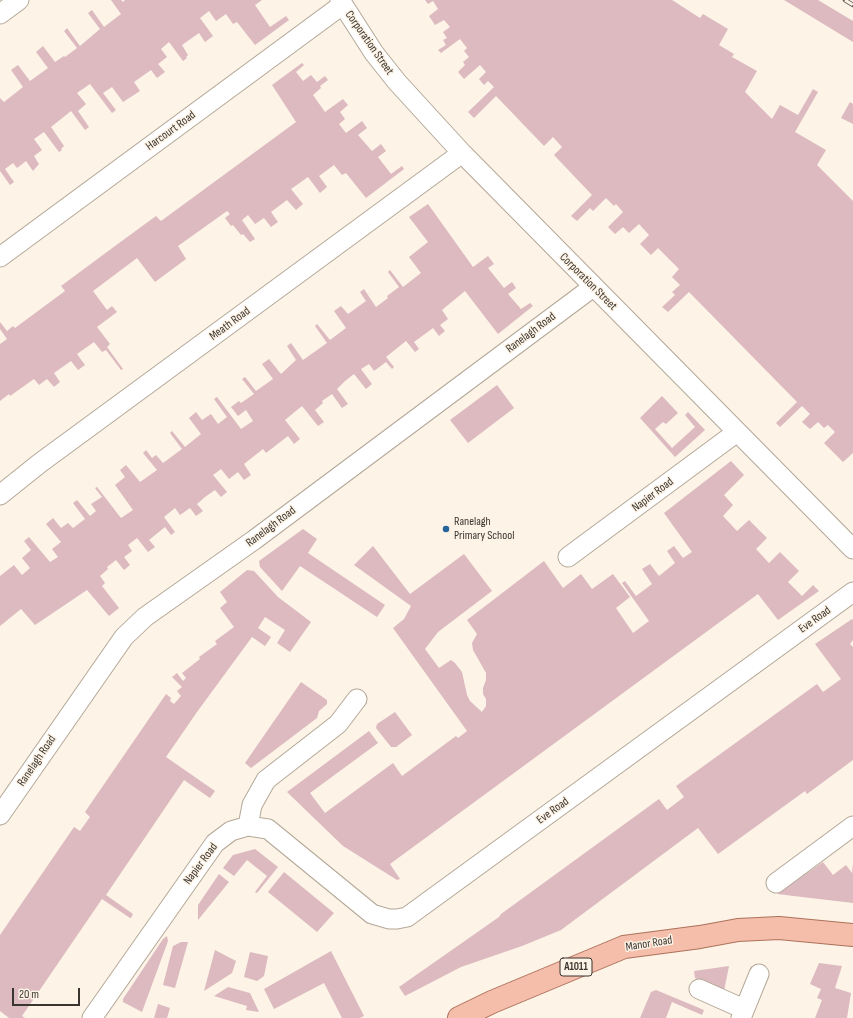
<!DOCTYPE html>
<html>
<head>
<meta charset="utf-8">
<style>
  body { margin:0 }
  #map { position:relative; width:853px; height:1018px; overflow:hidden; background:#fdf3e6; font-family:"Sofia Sans Condensed",sans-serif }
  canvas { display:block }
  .scale { position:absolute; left:12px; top:988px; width:68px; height:18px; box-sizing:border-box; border:2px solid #3a352f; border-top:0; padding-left:5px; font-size:12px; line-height:14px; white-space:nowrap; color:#3a352f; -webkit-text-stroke:3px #fdf3e6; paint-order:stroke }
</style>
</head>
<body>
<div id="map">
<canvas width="853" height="1018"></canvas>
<div class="scale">20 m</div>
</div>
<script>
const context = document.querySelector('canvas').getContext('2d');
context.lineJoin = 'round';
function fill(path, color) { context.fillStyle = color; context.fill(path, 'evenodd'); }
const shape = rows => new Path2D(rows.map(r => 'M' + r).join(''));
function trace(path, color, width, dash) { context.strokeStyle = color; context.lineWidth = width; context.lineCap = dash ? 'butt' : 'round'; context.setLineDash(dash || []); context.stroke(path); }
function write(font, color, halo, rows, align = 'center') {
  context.font = font + ' "Sofia Sans Condensed",sans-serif'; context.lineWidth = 3; context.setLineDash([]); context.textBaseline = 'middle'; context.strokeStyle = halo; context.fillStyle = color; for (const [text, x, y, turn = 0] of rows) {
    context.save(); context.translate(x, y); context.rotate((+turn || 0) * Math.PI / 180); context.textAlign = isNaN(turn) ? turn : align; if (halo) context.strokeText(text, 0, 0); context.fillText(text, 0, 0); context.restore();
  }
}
const green = shape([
  [111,0,121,0,123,2,125,0,262,0,255,5,270,27,286,16,289,20,255,45,237,22,233,24,226,14,216,21,209,11,200,18,213,36,205,42,199,33,182,45,188,55,186,57,187,58,183,61,169,42,161,49,167,57,158,64,165,72,157,78,151,70,134,82,140,91,123,102,112,87,103,93,116,110,112,113,90,84,77,93,86,104,78,111,89,127,85,130,71,111,51,127,64,146,61,149,62,150,59,152,44,132,34,139,42,150,34,156,39,164,33,171,26,161,17,168,13,163,5,169,14,182,10,185,0,171,0,98,4,102,23,87,11,70,18,65,30,81,48,68,36,52,43,46,55,62,64,56,65,57,77,48,64,31,67,28,80,46,100,29,88,13,92,10,104,27,121,14],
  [425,0,672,0,700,18,703,14,728,29,719,45,734,54,732,57,757,71,745,92,772,119,780,105,798,115,813,89,818,92,795,132,826,150,817,165,853,201,853,453,843,462,824,443,835,432,828,425,824,428,818,422,810,429,802,422,810,414,802,406,780,427,776,423,797,402,689,292,668,312,662,307,675,295,672,292,680,285,672,277,679,269,658,248,651,255,640,244,649,235,639,224,629,233,623,227,615,234,608,227,623,212,616,204,614,206,606,198,593,211,590,208,577,221,571,216,592,195,554,155,562,147,553,137,544,146,496,96,474,118,468,112,494,87,488,81,484,85,479,79,486,72,480,65,464,79,458,72,465,65,463,62,469,57,464,51,467,48,460,39,441,53,438,50,446,45,443,40,447,38,443,32,450,27,444,20,435,25,429,16,438,9,433,1,428,4],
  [784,0,818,0,853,21,853,42],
  [302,63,304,65,296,72,303,81,311,75,317,82,325,76,328,80,320,86,321,88,313,95,325,112,343,99,348,105,340,112,345,119,339,124,346,133,362,121,367,128,358,135,372,151,381,144,386,151,378,157,391,174,402,166,404,169,366,198,346,173,342,175,334,165,319,176,327,187,320,193,308,177,291,189,303,204,296,210,287,200,271,212,278,222,271,227,264,218,255,224,248,215,242,220,255,239,250,242,243,234,241,235,233,225,231,226,225,218,230,214,227,211,178,246,186,259,155,282,137,258,93,291,107,310,112,306,117,312,97,327,110,344,107,347,123,369,121,370,106,350,102,352,94,342,77,354,85,365,78,370,71,361,54,373,60,382,54,387,47,379,39,385,34,379,10,396,9,394,0,401,0,344,7,339,0,329,0,322,7,331,13,326,15,328,65,291,61,286,115,246,156,216,161,221,296,122,272,85],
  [850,102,853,104,853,124,841,118],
  [428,204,473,267,488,256,494,264,488,268,504,288,512,282,516,288,508,294,521,309,530,303,533,306,498,334,465,291,442,310,448,319,440,325,445,331,439,336,433,328,414,342,419,349,415,352,406,341,386,357,394,367,392,369,386,362,374,371,369,364,361,369,372,384,366,389,354,374,345,381,337,389,348,404,342,408,332,394,322,401,323,403,315,410,324,422,318,426,302,406,285,420,300,439,294,444,288,436,266,453,263,449,244,464,251,475,244,480,238,472,229,479,221,469,213,475,227,492,221,497,215,490,205,497,197,504,203,511,196,516,190,508,180,515,175,508,164,517,175,532,171,535,165,527,149,540,155,547,148,552,137,538,128,545,132,551,124,557,130,565,124,570,116,560,107,567,108,569,100,576,105,583,102,586,119,608,109,616,87,590,35,625,21,609,0,626,0,576,14,565,22,575,30,568,22,558,31,550,24,541,29,537,50,562,58,557,52,549,61,542,46,524,53,518,61,528,68,523,73,528,85,519,73,503,77,500,90,516,96,511,91,504,102,497,95,488,97,487,121,518,133,510,115,485,125,477,120,470,126,465,140,482,157,470,143,453,146,450,152,458,156,455,163,463,182,449,170,433,172,431,185,447,201,434,189,418,196,412,202,420,211,414,218,424,227,417,214,399,217,397,241,429,253,421,246,410,238,416,231,407,239,401,241,403,254,394,242,379,245,377,256,391,273,379,262,364,269,359,281,374,296,360,287,346,291,343,303,360,327,343,315,326,317,324,330,340,346,328,334,311,341,306,348,314,366,301,360,292,364,289,376,307,388,298,387,296,399,287,388,272,390,270,403,287,421,273,409,257,428,242,409,217],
  [497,385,514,408,468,443,450,420],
  [662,396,678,413,666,424,663,422,655,429,672,448,695,427,685,415,688,412,705,430,675,457,640,418],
  [731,461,744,475,724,495,733,505,723,516,737,531,749,520,767,538,756,549,769,563,780,552,799,571,788,582,802,596,813,585,819,591,778,620,758,594,390,864,400,879,397,880,343,846,287,792,369,731,378,743,310,793,325,813,393,763,402,776,456,736,458,738,467,731,393,628,404,619,411,606,354,565,373,546,410,594,464,554,492,591,438,632,425,649,439,668,451,660,455,663,462,672,467,695,470,701,482,712,486,706,486,699,483,694,483,688,486,680,486,673,473,650,472,643,477,634,467,620,544,561,563,588,581,574,592,589,613,574,630,597,616,608,633,633,649,621,622,583,625,581,636,596,652,584,642,569,650,564,659,576,675,563,667,551,674,546,683,558,692,552,664,513],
  [303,529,317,539,308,553,385,605,377,617,300,566,282,591,260,567,259,561],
  [247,570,254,571,278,597,311,622,290,652,277,643,285,630,265,617,258,628,271,637,265,646,252,637,197,712,166,757,215,791,210,798,184,780,106,895,133,914,131,918,130,918,102,899,22,1016,25,1018,9,1018,0,1011,0,935,74,827,80,831,90,817,85,812,166,694,171,698,170,701,174,704,181,696,177,691,182,687,172,677,177,673,183,681,186,678,182,673,200,659,199,657,217,644,215,641,234,627,220,608,227,602,220,592],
  [852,619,853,620,853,640,850,644,853,647,853,760,807,794,805,791,718,854,698,828,561,930,522,946,461,967,405,996,399,987,499,917,501,914,659,799,667,810,684,797,676,786,817,684,823,692,841,679,815,644],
  [301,682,327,700,327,704,319,711,317,718,251,768,245,763],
  [395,712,412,735,396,747,391,747,376,728,377,724],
  [255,849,278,867,257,893,255,892,267,876,247,860,234,876,223,868,233,855],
  [823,862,833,875,846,865,852,873,853,864,853,903,777,894],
  [284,872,334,913,317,932,268,892],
  [219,874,229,882,198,920,198,905],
  [167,936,168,941,142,1012,123,1002,123,999,163,939],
  [181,942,188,942,175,988,163,985,173,946],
  [215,950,236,961,232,973,204,991],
  [331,951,364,1016,360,1018,342,1018,324,983,274,1009,264,989],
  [250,952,268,956,264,976,257,981,244,977],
  [819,963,842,966,835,988,851,993,847,1018,815,1018,822,1000,817,998,821,989,810,984],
  [729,966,724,991,695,978,694,971],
  [228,987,250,993,259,1012,246,1010,247,1006,214,996],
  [656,990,704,1010,702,1015,672,1002,666,1018,640,1018,651,992],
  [158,1004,170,1008,167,1018,154,1018]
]);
const street = shape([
  [340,0,374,53,397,82,462,153,853,549],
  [0,14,19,0],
  [0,257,342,5],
  [0,495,40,463,462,153],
  [568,557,737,432],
  [0,815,124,637,145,617,254,540,593,287],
  [248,826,268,829,372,914,389,919,397,919,407,917,853,592],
  [776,883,853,826],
  [699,989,744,1009],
  [92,1018,215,843,231,831,248,826,252,805,266,780,338,724,357,699],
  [741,1018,759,974]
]);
const primary = shape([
  [459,1018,492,1002,624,947,700,937,738,930,779,928,853,935]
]);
const rail = shape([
  [845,0,853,5]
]);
const markers = [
  [446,529,4,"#23649a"]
];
const shields = [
  [576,967,32]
];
const shieldNames = [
  ["A1011",576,967]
];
const streetNames = [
  ["Corporation Street",369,43,55],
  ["Harcourt Road",171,131,-36],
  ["Corporation Street",588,282,45],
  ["Meath Road",230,324,-37],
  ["Ranelagh Road",531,333,-37],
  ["Napier Road",653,495,-37],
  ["Ranelagh Road",271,527,-37],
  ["Eve Road",815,620,-36],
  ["Ranelagh Road",37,761,-56],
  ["Eve Road",553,811,-36],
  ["Napier Road",201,864,-53],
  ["Manor Road",649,944,-9]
];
const poiNames = [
  ["Ranelagh",454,522],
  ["Primary School",454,536]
];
fill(green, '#dcbac0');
trace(street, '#b4a898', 21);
trace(primary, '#ae715b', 24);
trace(street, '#fff', 19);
trace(primary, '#f4beab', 22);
trace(rail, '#645e57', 4.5);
trace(rail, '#fdf3e6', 3, [9]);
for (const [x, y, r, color] of markers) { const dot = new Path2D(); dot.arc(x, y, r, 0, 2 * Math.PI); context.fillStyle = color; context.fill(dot); trace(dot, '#fdf3e6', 1.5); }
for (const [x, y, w] of shields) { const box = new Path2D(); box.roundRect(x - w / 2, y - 9, w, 18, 3); context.fillStyle = '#fdf3e6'; context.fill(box); trace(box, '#3a352f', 1); }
write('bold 11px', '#3a352f', null, shieldNames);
write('12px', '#3a352f', '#fdf3e6', streetNames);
write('12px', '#3a352f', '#fdf3e6', poiNames, 'left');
</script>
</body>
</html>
